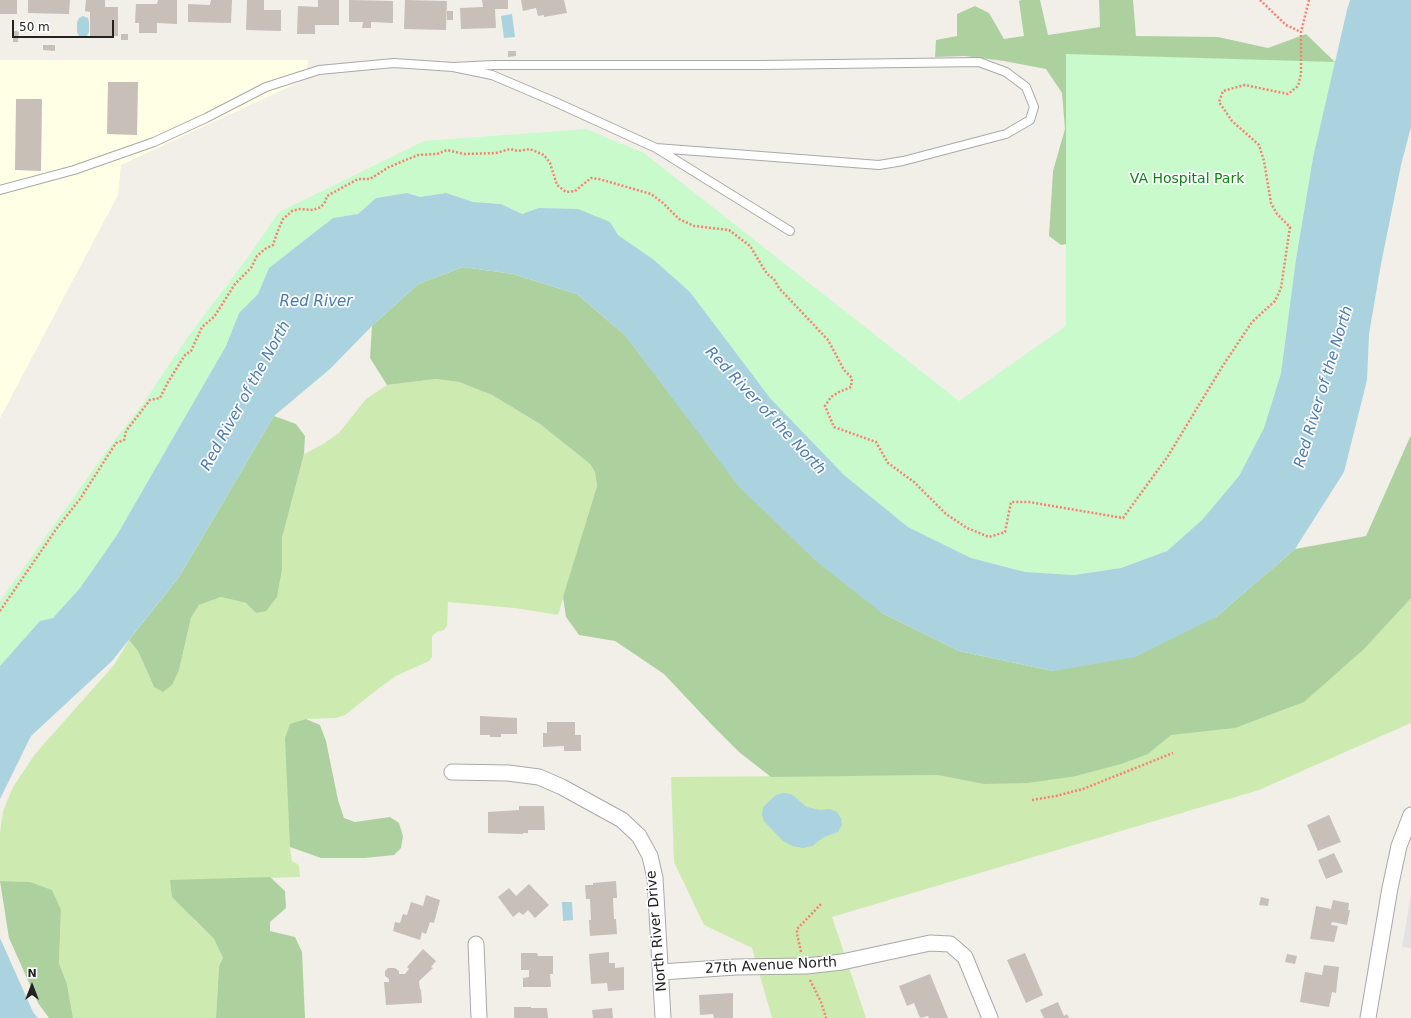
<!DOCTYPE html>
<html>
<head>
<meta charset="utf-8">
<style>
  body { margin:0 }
  #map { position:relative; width:1411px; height:1018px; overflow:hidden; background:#f2efe9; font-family:"DejaVu Sans",sans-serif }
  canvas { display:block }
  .north { position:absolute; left:12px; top:966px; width:40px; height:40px; -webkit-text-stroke:3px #fff; paint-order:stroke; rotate:0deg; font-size:11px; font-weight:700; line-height:16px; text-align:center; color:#222 }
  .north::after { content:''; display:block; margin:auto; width:14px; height:18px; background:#222; clip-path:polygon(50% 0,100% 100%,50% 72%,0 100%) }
  .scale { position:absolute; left:12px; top:20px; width:102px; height:18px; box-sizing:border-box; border:2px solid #222; border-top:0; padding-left:5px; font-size:12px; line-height:14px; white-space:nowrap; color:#222; -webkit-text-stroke:3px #fff; paint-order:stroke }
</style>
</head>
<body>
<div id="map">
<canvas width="1411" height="1018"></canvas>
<div class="north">N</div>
<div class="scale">50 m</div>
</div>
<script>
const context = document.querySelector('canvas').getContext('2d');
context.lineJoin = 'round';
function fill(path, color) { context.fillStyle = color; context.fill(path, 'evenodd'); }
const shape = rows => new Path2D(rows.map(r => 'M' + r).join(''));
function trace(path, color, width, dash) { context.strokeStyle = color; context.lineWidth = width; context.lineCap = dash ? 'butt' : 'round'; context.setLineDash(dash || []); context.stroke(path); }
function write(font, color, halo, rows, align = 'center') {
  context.font = font + ' "DejaVu Sans",sans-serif'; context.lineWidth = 3.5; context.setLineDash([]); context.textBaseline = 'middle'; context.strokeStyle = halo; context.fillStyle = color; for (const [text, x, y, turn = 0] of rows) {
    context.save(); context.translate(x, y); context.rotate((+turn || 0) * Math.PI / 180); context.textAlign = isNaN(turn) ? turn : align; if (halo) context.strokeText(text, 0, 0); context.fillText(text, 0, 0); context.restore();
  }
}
const education = shape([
  [0,60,308,60,306,79,121,165,118,195,0,418]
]);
const grass = shape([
  [436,379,459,382,492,395,540,424,590,464,595,472,597,486,558,615,515,608,448,602,447,626,444,630,437,632,432,636,432,657,429,661,396,676,374,692,345,715,336,718,306,719,290,847,292,861,299,865,300,877,170,881,195,921,214,939,223,958,219,966,216,1018,73,1018,67,984,59,963,61,910,30,882,0,881,0,833,3,811,13,787,35,754,114,665,129,640,138,651,154,687,179,670,191,618,199,605,221,597,246,603,256,613,282,569,282,538,304,454,323,444,339,433,366,399,387,385],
  [1411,587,1411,723,1259,790,832,917,866,1018,772,1018,752,948,704,925,674,862,671,777,938,775]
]);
const forest = shape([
  [1021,0,1040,0,1048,35,1100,27,1099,0,1133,0,1136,36,1218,37,1268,48,1306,34,1335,62,1313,158,1077,242,1061,245,1049,236,1053,171,1065,129,1062,93,1046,69,1004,61,965,56,935,57,936,40,957,36,957,14,975,6,989,13,1004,39,1024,36,1019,1],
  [463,267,513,274,577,294,626,336,685,414,882,613,959,651,1053,671,1216,617,1295,549,1366,536,1411,435,1411,598,1364,649,1304,702,1235,728,1171,735,1148,754,1121,764,1076,776,1028,783,984,784,938,775,771,777,739,752,712,725,664,674,615,641,579,635,566,617,563,597,597,486,595,472,590,464,540,424,492,395,459,382,436,379,387,385,370,358,372,326,418,284],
  [274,416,296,424,305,436,304,454,282,538,282,569,277,597,266,611,256,613,246,603,221,597,199,605,191,618,179,670,172,685,163,692,154,687,138,651,129,640,179,577],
  [306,719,320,725,326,741,338,800,344,818,355,822,390,817,399,823,403,836,401,848,394,855,365,858,321,858,290,847,285,738,290,724],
  [270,877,285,891,286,908,270,922,270,931,295,937,302,952,305,1018,216,1018,219,966,223,958,214,939,172,897,170,880],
  [0,881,30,882,52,890,61,910,59,963,67,984,73,1018,49,1018,38,1003,9,938]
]);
const park = shape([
  [1066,54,1335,62,1313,158,1296,259,1281,373,1264,428,1239,476,1202,520,1167,551,1121,568,1074,575,1025,572,971,558,908,527,844,475,770,398,690,292,654,260,618,235,610,222,539,208,522,214,501,204,473,202,446,193,420,197,407,193,376,198,358,214,333,218,269,268,258,294,239,313,226,346,117,535,80,588,53,618,40,622,0,666,0,601,110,446,142,405,187,338,248,257,279,212,424,141,586,129,644,153,959,401,1066,326]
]);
const parking = shape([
  [1411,894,1411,948,1402,947]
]);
const water = shape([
  [1350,0,1411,0,1411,127,1401,165,1381,264,1369,334,1367,380,1344,472,1295,549,1216,617,1135,657,1053,671,959,651,882,613,817,562,739,487,626,336,577,294,513,274,463,267,418,284,372,326,330,369,274,416,179,577,112,661,31,736,0,799,0,666,40,621,53,618,80,588,117,535,226,346,239,313,258,294,269,268,333,218,358,214,376,198,407,193,420,197,446,193,473,202,501,204,522,214,539,208,578,209,610,222,618,235,654,260,690,292,770,398,844,475,908,527,971,558,1025,572,1074,575,1121,568,1167,551,1202,520,1239,476,1264,428,1281,373,1296,259,1313,158,1347,10],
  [512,14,515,37,504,38,501,16],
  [83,16,88,18,89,22,89,32,87,36,83,37,79,36,77,32,77,22,79,18],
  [783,793,791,794,807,807,820,810,830,809,837,812,841,818,842,825,838,832,824,837,812,846,803,848,792,846,783,841,764,821,762,815,763,807,776,795],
  [562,902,572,902,573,920,563,921],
  [0,938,33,1012,38,1018,0,1018]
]);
const building = shape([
  [0,0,17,0,17,14,0,14],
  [28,0,70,0,69,14,28,13],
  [86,0,105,0,105,7,118,7,118,36,90,36,90,12,85,11],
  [158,0,177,0,177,24,157,23,157,33,139,33,139,23,135,23,136,4,157,4],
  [211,0,232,0,231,23,188,22,188,4,210,5],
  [247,0,264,0,264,10,281,10,281,31,246,30],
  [318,0,339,0,339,25,315,25,315,34,297,34,298,6,318,7],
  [349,0,393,1,393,23,371,22,371,28,362,28,363,22,349,22],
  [405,0,447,1,446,30,404,29],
  [482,0,508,0,508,9,495,9,496,28,461,29,460,8,483,7],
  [521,0,564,0,567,13,544,17,544,15,538,16,536,8,523,11],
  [447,11,453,11,453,20,447,20],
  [13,31,19,31,18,42,13,42],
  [121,34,128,34,128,40,121,40],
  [43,45,55,45,55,51,43,50],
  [508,51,516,51,516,56,508,57],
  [108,82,138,82,137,135,107,134],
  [16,99,42,99,41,171,15,170],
  [480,716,517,718,517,734,501,734,501,737,490,737,490,735,480,735],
  [547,722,575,722,575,735,581,735,581,751,564,751,564,746,543,747,543,733,547,733],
  [519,806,544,806,545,830,528,830,528,833,523,833,523,834,488,833,488,812,519,810],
  [1329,815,1341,842,1318,851,1307,825],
  [1334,853,1343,872,1326,879,1318,860],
  [616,881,617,898,613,898,614,919,616,919,617,934,590,936,589,920,591,920,590,899,586,899,585,885,593,885,593,883],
  [529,884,549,905,535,918,528,910,523,915,519,912,513,917,498,897,509,888,516,896],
  [426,895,440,900,434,923,430,922,426,934,422,932,420,940,393,931,395,922,400,923,403,914,407,915,411,902,423,906],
  [1261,897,1269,899,1268,906,1259,905],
  [1333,900,1349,903,1348,910,1350,910,1347,925,1332,922,1331,925,1338,926,1334,942,1310,939,1316,906,1331,909],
  [423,949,436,961,431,967,433,968,419,981,420,990,421,989,422,1003,386,1005,384,982,389,982,389,979,385,976,385,971,388,968,395,968,399,971,399,974,405,974,409,969,407,967],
  [609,952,609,963,615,963,615,968,624,967,624,990,608,991,607,983,591,984,589,954],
  [521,953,537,953,538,956,553,956,553,974,550,974,551,987,523,987,523,978,529,977,529,970,521,970],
  [1025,953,1043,995,1026,1003,1007,960],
  [1287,954,1297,956,1295,964,1285,962],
  [1324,965,1339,967,1336,993,1332,992,1329,1007,1300,1002,1305,972,1322,975],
  [930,974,948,1018,929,1018,928,1016,920,1018,914,1003,907,1006,899,986],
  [733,993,733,1018,714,1018,713,1014,700,1015,699,995],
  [1058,1002,1064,1016,1067,1014,1069,1018,1044,1018,1040,1010],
  [514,1007,531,1007,531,1008,547,1008,548,1018,514,1018],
  [612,1008,613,1018,593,1018,592,1010]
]);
const path = shape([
  [1260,0,1286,25,1301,32],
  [0,611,57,528,80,499,116,443,124,440,126,431,150,400,160,398,168,382,185,355,191,351,202,327,214,317,235,284,251,268,257,256,265,249,273,245,277,233,283,219,292,211,300,209,313,210,321,207,325,202,327,196,358,179,370,179,389,167,418,155,437,154,447,150,464,154,496,153,510,149,518,151,530,149,544,155,550,163,557,185,566,192,575,191,591,178,599,179,651,194,663,203,679,219,694,226,729,230,750,246,767,274,774,279,779,288,828,340,844,370,852,378,851,387,839,392,831,397,825,406,834,427,876,442,888,463,914,482,946,514,967,528,989,537,1005,532,1011,502,1029,502,1123,518,1168,456,1222,367,1252,322,1275,301,1281,288,1290,227,1277,214,1271,203,1264,161,1259,145,1232,121,1219,102,1223,91,1245,85,1288,94,1298,86,1301,74,1301,32,1309,0],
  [1032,800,1056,796,1083,789,1173,753],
  [801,952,797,934,797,929,822,903],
  [810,980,821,1002,826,1018]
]);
const service = shape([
  [453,67,494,65,760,65,979,62,1006,72,1026,87,1034,107,1030,120,1006,134,903,161,879,165,656,148],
  [0,190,74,170,154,142,206,118,266,87,319,70,394,63,453,67,492,75,553,101,656,148,790,231]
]);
const minor = shape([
  [452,772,508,773,539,777,562,787,622,820,639,836,650,856,655,878,663,1018],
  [476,944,479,1018],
  [661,972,736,967,806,966,842,962,930,943,950,944,965,957,990,1018],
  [1368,1018,1390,888,1399,846,1411,815]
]);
const parkNames = [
  ["VA Hospital Park",1187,179]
];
const streetNames = [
  ["North River Drive",657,931,-95],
  ["27th Avenue North",771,966,-3]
];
const waterNames = [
  ["Red River",316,302],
  ["Red River of the North",1324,387,-73],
  ["Red River of the North",246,396,-61],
  ["Red River of the North",765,411,47]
];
fill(education, '#ffffe5');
fill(grass, '#cdebb0');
fill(forest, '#add19e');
fill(park, '#c8facc');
fill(parking, '#e2e2e2');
fill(water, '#aad3df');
fill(building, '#c7bfb8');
trace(service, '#a9a9a9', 10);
trace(minor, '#a9a9a9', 17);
trace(path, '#fa8072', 2.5, [2, 2]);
trace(service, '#fff', 8);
trace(minor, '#fff', 15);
write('14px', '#0c8416', '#fff', parkNames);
write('14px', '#222', '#fff', streetNames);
write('italic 15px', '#4a7aab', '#fff', waterNames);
</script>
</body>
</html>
